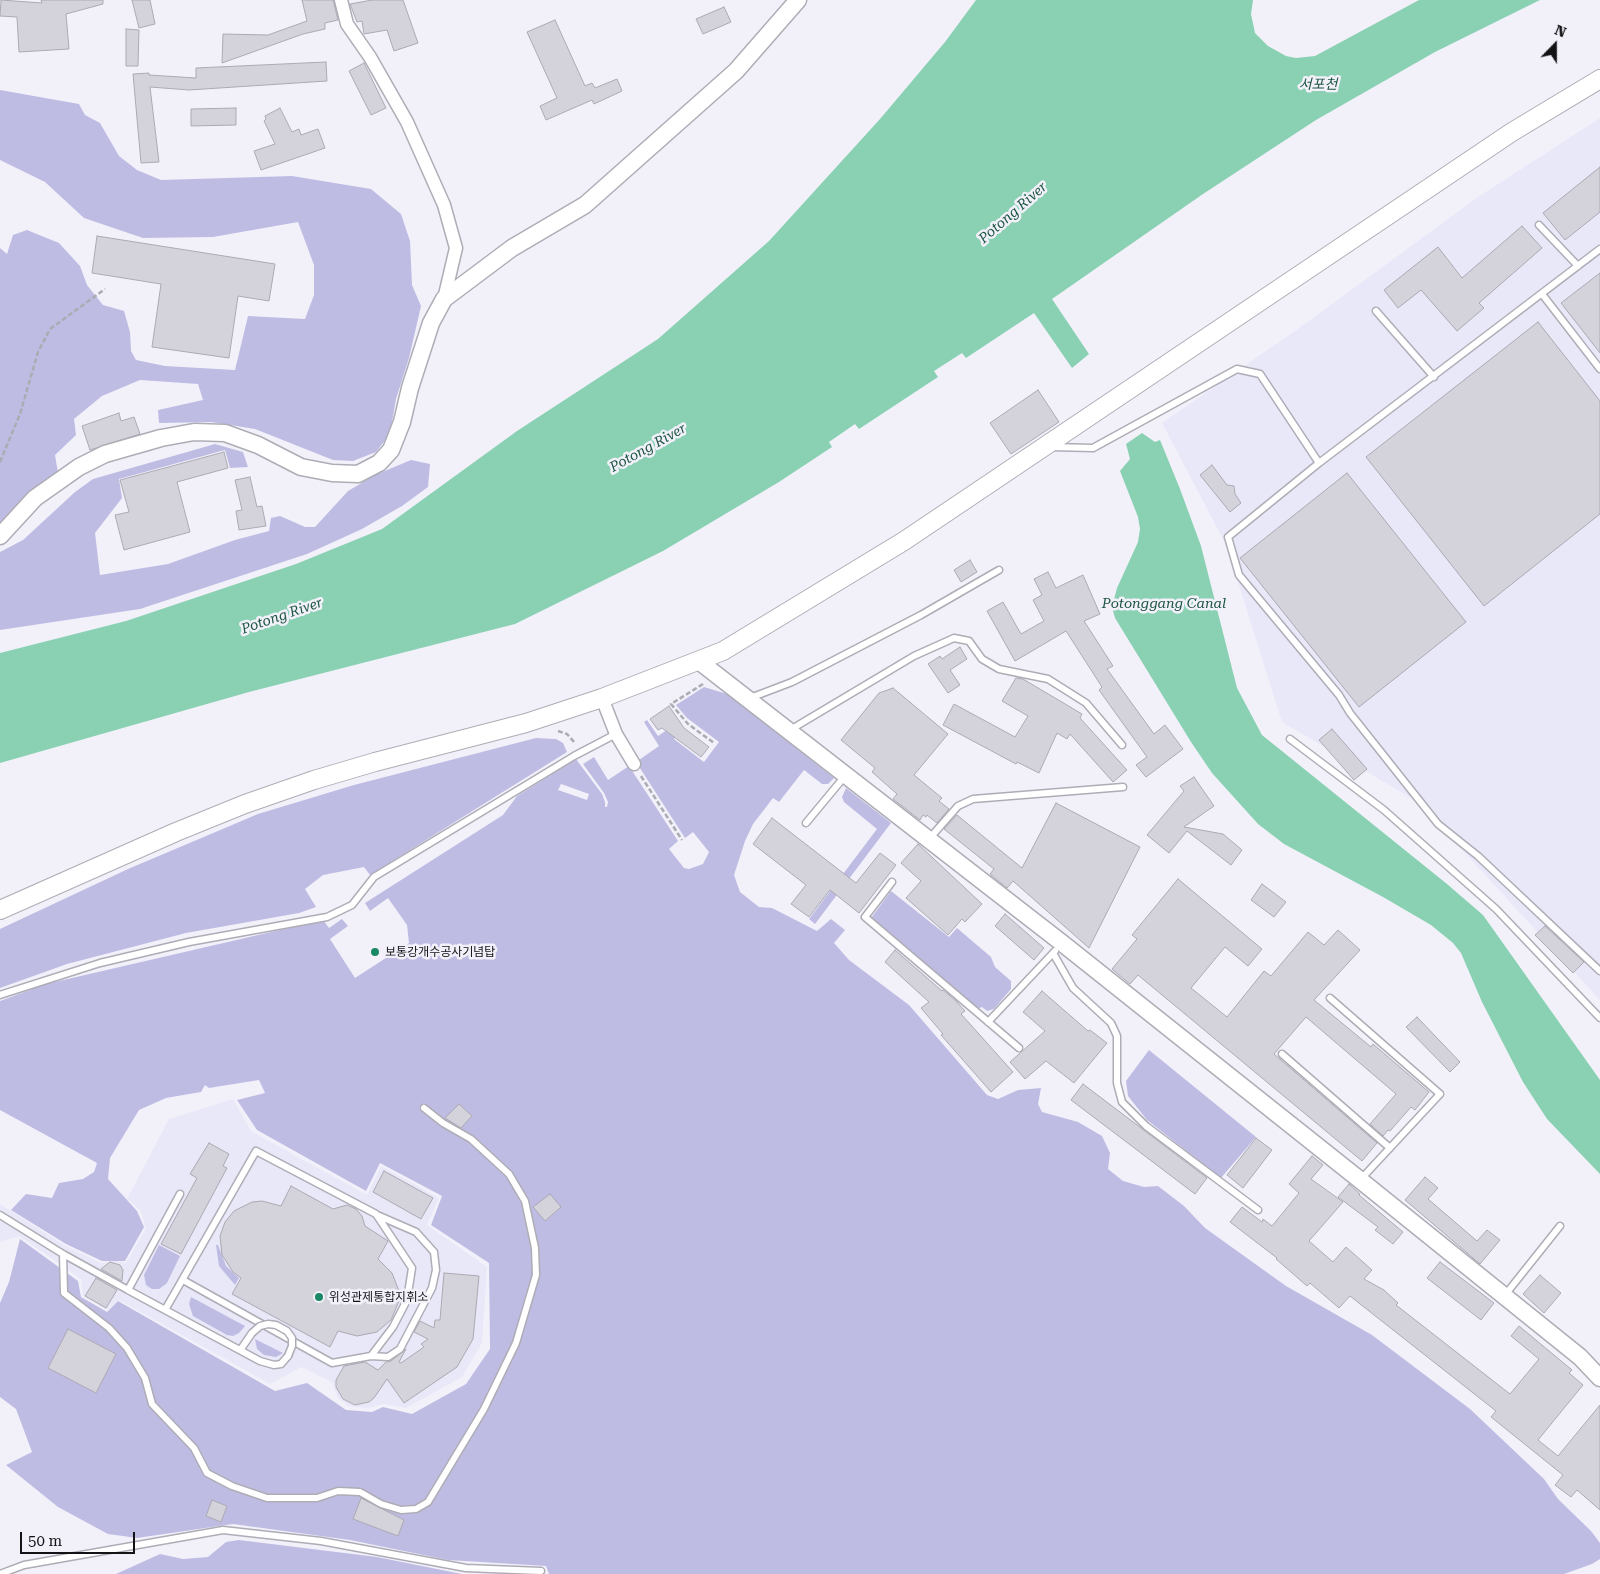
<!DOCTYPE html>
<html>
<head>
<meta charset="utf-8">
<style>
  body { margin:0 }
  #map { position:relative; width:1600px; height:1574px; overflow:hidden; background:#f2f1fa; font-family:"Roboto Serif",serif }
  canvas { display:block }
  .north { position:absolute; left:1530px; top:20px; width:50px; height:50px; -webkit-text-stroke:4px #f2f1fa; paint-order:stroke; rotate:22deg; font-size:14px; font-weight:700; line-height:20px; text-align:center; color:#131316 }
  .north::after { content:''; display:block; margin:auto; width:18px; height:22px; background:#131316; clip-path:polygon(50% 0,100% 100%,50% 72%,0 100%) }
  .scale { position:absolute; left:20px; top:1532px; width:115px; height:22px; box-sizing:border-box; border:2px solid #131316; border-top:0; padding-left:6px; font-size:15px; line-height:18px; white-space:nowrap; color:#131316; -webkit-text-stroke:4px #f2f1fa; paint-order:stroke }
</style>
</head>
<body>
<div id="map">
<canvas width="1600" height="1574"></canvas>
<div class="north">N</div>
<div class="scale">50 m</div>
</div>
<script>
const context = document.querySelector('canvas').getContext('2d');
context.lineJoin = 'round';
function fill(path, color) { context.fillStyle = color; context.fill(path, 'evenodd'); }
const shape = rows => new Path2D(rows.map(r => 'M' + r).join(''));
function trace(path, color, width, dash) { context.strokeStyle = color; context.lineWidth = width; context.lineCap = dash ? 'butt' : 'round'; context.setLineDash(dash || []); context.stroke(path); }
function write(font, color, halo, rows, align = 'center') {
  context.font = font + ' "Roboto Serif","Noto Sans KR",serif'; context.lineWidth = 5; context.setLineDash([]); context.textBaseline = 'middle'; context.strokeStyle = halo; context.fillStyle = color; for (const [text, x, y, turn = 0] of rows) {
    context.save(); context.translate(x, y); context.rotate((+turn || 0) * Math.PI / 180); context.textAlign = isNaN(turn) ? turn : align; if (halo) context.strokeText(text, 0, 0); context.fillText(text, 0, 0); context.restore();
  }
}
const built = shape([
  [1600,118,1600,1000,1418,802,1282,722,1227,547,1162,423,1302,326,1478,197],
  [233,1099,251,1131,367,1195,381,1166,439,1198,427,1225,487,1267,482,1343,462,1377,406,1408,384,1404,368,1408,348,1406,338,1398,332,1382,301,1367,270,1384,119,1300,107,1310,83,1296,81,1279,19,1236,0,1242,0,1204,64,1245,101,1263,114,1261,126,1263,146,1228,140,1210,127,1199,169,1119]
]);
const green = shape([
  [0,90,79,104,85,115,100,123,119,156,137,170,161,180,292,176,371,189,401,214,410,241,412,285,421,306,409,358,396,399,390,434,376,452,353,461,333,460,255,429,211,422,159,423,158,410,203,400,198,384,140,380,102,396,74,419,76,435,55,455,58,473,0,529,0,248,7,254,13,235,27,230,59,243,80,266,87,285,103,305,124,311,130,332,131,351,136,360,165,366,235,370,248,316,305,319,314,295,314,265,298,222,213,237,143,238,84,218,45,182,0,160],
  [215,444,243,452,248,467,230,468,225,450,119,479,122,498,95,533,100,575,168,564,235,540,269,531,271,518,280,516,305,527,315,527,348,491,375,475,411,460,430,464,428,487,402,506,362,529,307,554,140,609,0,630,0,552,23,540,75,492,93,479],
  [704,687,727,694,834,778,828,784,822,784,804,770,779,802,773,798,753,824,745,841,734,875,740,892,759,907,772,908,817,931,831,919,845,930,834,943,849,960,909,1005,987,1095,998,1099,1018,1090,1041,1088,1038,1104,1042,1112,1078,1122,1102,1136,1110,1153,1108,1169,1123,1181,1144,1187,1158,1186,1184,1206,1205,1228,1286,1286,1372,1335,1470,1409,1544,1479,1558,1499,1591,1531,1600,1543,1600,1559,1592,1564,1564,1574,549,1574,546,1566,448,1560,350,1540,233,1524,137,1538,108,1534,58,1507,6,1465,32,1452,16,1409,0,1397,0,1303,9,1282,20,1239,78,1281,81,1297,107,1312,118,1301,275,1391,307,1383,346,1410,372,1412,383,1407,412,1414,466,1384,490,1349,489,1263,431,1225,442,1196,380,1163,366,1191,257,1130,237,1100,265,1093,259,1080,209,1088,205,1085,201,1092,166,1098,139,1110,110,1158,108,1179,137,1211,144,1227,125,1261,102,1261,66,1244,11,1210,26,1194,52,1198,59,1183,83,1179,94,1172,97,1163,0,1110,0,1001,46,984,323,920,329,928,342,919,348,926,330,939,355,978,409,943,407,925,388,898,370,911,365,903,503,815,517,796,576,759,602,794,605,802,605,807,607,807,608,802,604,793,583,764,594,757,608,780,629,766,678,841,669,849,684,868,689,869,703,864,709,852,693,832,685,838,636,762,659,746,644,722,647,720,658,736,680,721,683,727,674,739,704,762,719,742,687,718,676,705],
  [561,784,589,794,587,800,558,790],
  [536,738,556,739,563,743,567,752,370,875,364,867,323,875,305,889,316,907,299,913,186,933,67,964,0,988,0,929,128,869,258,814,354,785],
  [846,788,891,823,815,924,809,919,877,829,844,802,842,797],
  [891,891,949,937,957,928,991,957,995,967,1011,981,1011,989,994,1009,987,1011,982,1007,975,1010,871,918],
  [1149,1050,1256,1137,1221,1178,1147,1120,1128,1096,1126,1081],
  [159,1245,180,1256,167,1283,159,1289,152,1289,146,1285,144,1275],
  [216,1245,218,1245,226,1266,239,1278,235,1285,219,1266],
  [191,1297,245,1326,239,1333,233,1336,227,1335,193,1316,189,1304],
  [255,1339,283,1353,276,1357,264,1355,257,1349],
  [239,1540,377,1557,462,1574,116,1574,160,1554,183,1559,208,1557,226,1542]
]);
const water = shape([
  [976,0,1253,0,1251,14,1255,33,1268,46,1286,56,1296,58,1315,56,1419,0,1540,0,1435,52,1316,120,1203,194,1052,299,1089,354,1072,368,1034,313,966,358,962,353,934,371,938,377,859,429,855,424,829,442,832,447,779,482,663,551,515,624,249,692,0,763,0,653,126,621,296,564,382,529,517,431,658,339,769,241,880,119,945,42],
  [1142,433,1155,442,1160,440,1180,489,1201,546,1237,688,1262,735,1447,884,1483,915,1600,1080,1600,1174,1547,1119,1523,1082,1482,1002,1461,953,1453,943,1431,925,1383,897,1284,844,1258,824,1212,773,1191,742,1115,618,1112,607,1117,588,1138,542,1140,529,1138,517,1120,471,1130,459,1126,444]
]);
const building = shape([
  [1,0,42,3,41,0,103,0,103,4,66,14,69,49,19,52,17,17,0,16,1,0],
  [132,0,150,0,155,24,139,28,132,0],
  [302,0,333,0,338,20,325,23,325,29,303,34,222,63,223,34,268,35,307,21,302,0],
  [372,0,403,0,418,43,394,51,387,30,364,34,362,21,357,22,350,4,372,0],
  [724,7,731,22,703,34,696,19,724,7],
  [555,20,585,86,592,83,595,88,617,79,622,91,594,104,592,100,546,120,540,106,557,98,527,32,555,20],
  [126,29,139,30,138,66,126,66,126,29],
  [326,62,327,81,189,90,150,87,159,162,141,163,133,74,149,73,149,75,196,78,196,68,326,62],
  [364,63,386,108,371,115,349,71,364,63],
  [236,108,236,125,191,126,191,109,236,108],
  [280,108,292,132,299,129,301,135,318,129,325,148,261,170,254,151,275,144,264,121,266,119,265,116,280,108],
  [1600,167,1600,212,1565,240,1543,213,1600,167],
  [1522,226,1542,248,1479,303,1484,308,1457,331,1421,290,1398,308,1384,290,1438,247,1462,278,1522,226],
  [97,236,275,264,269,301,238,296,229,358,152,347,161,284,92,273,97,236],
  [1600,273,1600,353,1561,303,1600,273],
  [1538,322,1600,401,1600,514,1484,606,1366,457,1538,322],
  [1038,390,1059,422,1011,454,990,423,1038,390],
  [119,413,121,421,134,417,140,434,90,450,82,426,119,413],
  [224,452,228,468,177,482,190,532,124,550,115,515,129,512,120,480,224,452],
  [1212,465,1227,485,1234,486,1235,494,1241,503,1230,512,1200,475,1212,465],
  [1347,473,1466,622,1359,707,1240,558,1347,473],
  [250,477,257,507,262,506,266,526,239,530,236,511,242,510,235,480,250,477],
  [970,560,977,572,961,582,954,570,970,560],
  [1048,572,1056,588,1083,575,1100,614,1084,621,1113,666,1107,669,1154,734,1165,725,1183,749,1146,777,1136,765,1147,757,1099,690,1102,687,1066,631,1015,661,987,611,1003,602,1021,634,1044,621,1033,600,1042,595,1034,579,1048,572],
  [960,647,967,659,950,670,960,685,948,693,928,664,940,656,942,659,960,647],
  [1016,678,1023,679,1082,714,1080,718,1127,770,1113,782,1070,734,1067,739,1057,733,1039,773,1017,762,1016,764,943,725,954,704,1015,737,1028,716,1002,701,1016,678],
  [893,688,948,734,914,775,942,798,939,801,949,809,937,823,927,815,926,817,923,815,920,820,893,799,897,794,872,772,875,768,841,740,879,693,893,688],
  [669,706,684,728,709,747,701,757,662,728,658,730,650,719,669,706],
  [1332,729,1367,769,1354,780,1319,740,1332,729],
  [1194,777,1214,806,1184,827,1223,834,1242,850,1231,865,1187,831,1169,853,1147,835,1184,791,1180,786,1194,777],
  [1056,803,1140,847,1089,948,1013,881,1007,888,990,874,994,869,944,829,957,815,1022,868,1056,803],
  [772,818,856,883,880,853,896,865,859,913,830,890,809,917,791,904,806,885,753,844,772,818],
  [918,844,982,904,965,922,962,919,948,935,906,898,921,881,901,863,918,844],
  [1178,879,1262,949,1248,966,1225,947,1191,988,1227,1017,1264,971,1271,976,1308,932,1324,945,1338,930,1360,950,1314,1000,1371,1047,1373,1044,1429,1092,1415,1110,1411,1107,1390,1131,1388,1130,1383,1136,1370,1124,1396,1094,1306,1017,1274,1054,1377,1143,1362,1161,1138,975,1130,984,1112,969,1137,939,1132,935,1178,879],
  [1262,884,1286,902,1274,917,1251,900,1262,884],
  [1005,914,1044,948,1034,960,995,926,1005,914],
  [1545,926,1584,962,1573,973,1535,935,1545,926],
  [895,950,942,991,943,990,956,1001,965,1011,961,1014,1013,1072,991,1092,941,1035,943,1034,921,1008,929,1002,885,962,895,950],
  [1042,991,1088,1031,1090,1030,1107,1043,1074,1083,1046,1061,1025,1079,1010,1062,1045,1031,1023,1012,1042,991],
  [1417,1017,1460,1062,1450,1072,1406,1027,1417,1017],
  [1083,1084,1207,1178,1195,1194,1071,1100,1083,1084],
  [459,1104,472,1116,461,1128,445,1118,459,1104],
  [1256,1138,1272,1150,1243,1188,1227,1175,1256,1138],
  [209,1143,229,1154,223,1166,227,1168,181,1254,161,1244,197,1178,190,1174,209,1143],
  [1312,1156,1323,1165,1311,1179,1343,1202,1309,1241,1333,1262,1346,1247,1372,1270,1364,1279,1384,1290,1398,1303,1396,1305,1510,1394,1539,1359,1511,1336,1519,1326,1572,1370,1569,1373,1583,1385,1538,1440,1558,1456,1600,1405,1600,1510,1577,1490,1571,1497,1555,1485,1563,1475,1491,1417,1496,1411,1350,1296,1339,1308,1310,1283,1307,1286,1276,1259,1277,1258,1230,1222,1242,1207,1262,1222,1263,1219,1272,1226,1299,1193,1289,1184,1312,1156],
  [384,1171,433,1198,421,1219,373,1192,384,1171],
  [1425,1177,1438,1188,1428,1199,1477,1241,1487,1230,1500,1240,1480,1264,1405,1200,1425,1177],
  [1349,1184,1360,1194,1359,1195,1403,1232,1393,1244,1375,1230,1378,1227,1338,1197,1349,1184],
  [291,1186,333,1209,347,1205,356,1209,362,1216,365,1226,388,1241,378,1259,392,1273,399,1291,399,1301,391,1320,377,1332,357,1336,338,1331,330,1347,232,1294,241,1278,233,1272,222,1255,220,1236,225,1222,234,1211,252,1202,262,1201,281,1206,291,1186],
  [550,1194,561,1207,545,1221,533,1207,550,1194],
  [110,1262,120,1265,123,1270,122,1281,101,1269,110,1262],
  [1440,1262,1494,1303,1481,1320,1427,1278,1440,1262],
  [444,1273,479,1276,473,1339,457,1367,404,1403,387,1379,374,1398,369,1402,355,1405,343,1399,336,1387,336,1380,344,1366,365,1362,378,1370,386,1362,391,1361,406,1349,399,1362,401,1363,424,1347,421,1344,428,1339,414,1332,420,1321,434,1328,435,1320,440,1320,444,1273],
  [1540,1275,1561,1293,1544,1313,1523,1294,1540,1275],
  [96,1278,117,1290,106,1308,85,1296,96,1278],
  [68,1329,116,1354,96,1393,48,1368,68,1329],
  [361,1498,404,1520,398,1536,353,1519,361,1498],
  [212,1500,227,1506,221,1522,206,1516,212,1500]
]);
const path = shape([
  [0,462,20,414,38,352,50,329,105,289],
  [703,684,671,704,688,724,714,743],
  [558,731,567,734,575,743],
  [641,776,682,840]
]);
const service = shape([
  [1539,225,1578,266],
  [1600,249,1319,463,1228,537,1239,575,1339,695,1350,713,1438,824,1478,856,1600,971],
  [1542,294,1600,369],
  [1376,311,1434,377],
  [1051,447,1093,448,1237,369,1260,374,1319,463],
  [750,698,792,682,921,615,999,570],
  [790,730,914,656,954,638,969,641,982,659,999,669,1048,679,1086,703,1122,745],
  [1290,739,1384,810,1496,909,1600,1018],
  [806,823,845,776],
  [929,839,958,806,973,799,1123,787],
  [892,882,865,917,1019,1048],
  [1053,953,1073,988,1111,1023,1117,1036,1117,1083,1122,1102,1146,1126,1258,1210],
  [0,995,100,963,189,942,327,917,352,905,374,877,574,756,616,734],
  [1330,998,1440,1094,1361,1179],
  [988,1022,1055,951],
  [1282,1054,1390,1148],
  [0,1215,63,1254,128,1290,180,1194],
  [63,1254,64,1293,109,1328,127,1348,145,1378,152,1404,194,1448,207,1473,232,1486,267,1498,317,1498,338,1491,360,1492,381,1504,401,1510,416,1509,428,1502,484,1409,516,1343,536,1275,535,1248,525,1201,509,1174,471,1139,443,1123,424,1108],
  [128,1290,260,1361,274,1365,281,1364,288,1356],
  [1505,1295,1560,1226],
  [165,1310,256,1151,376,1214,412,1268,407,1300,393,1327,371,1356,332,1363,183,1280],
  [241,1349,252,1333],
  [371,1356,388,1357,400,1349,432,1288,436,1270,434,1252,416,1232,377,1215],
  [0,1574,24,1565,223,1530,321,1541,466,1568,541,1571]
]);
const minor = shape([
  [341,0,347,24,370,57,407,122,444,205,456,248,444,299],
  [602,698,616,734,634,764]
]);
const tertiary = shape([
  [0,536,35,498,79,467,105,454,161,438,194,432,225,433,258,445,301,467,332,473,358,474,379,463,391,450,402,422,410,388,431,323,444,299,512,248,585,205,736,71,798,0],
  [700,662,1062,943,1360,1180,1580,1357,1600,1378]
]);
const secondary = shape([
  [0,910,176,832,245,804,314,780,375,762,526,723,602,698,723,651,904,541,1512,132,1600,79]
]);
const serviceBridge = shape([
  [252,1333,260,1326,268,1324,276,1325,287,1331,292,1338,292,1346,288,1356]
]);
const markers = [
  [375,952,5,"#1b8865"],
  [319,1297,5,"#1b8865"]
];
const poiNames = [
  ["보통강개수공사기념탑",385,952],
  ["위성관제통합지휘소",329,1297]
];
const waterNames = [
  ["서포천",1318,85],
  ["Potong River",1013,213,-41],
  ["Potong River",648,448,-29],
  ["Potonggang Canal",1164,604],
  ["Potong River",282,616,-19]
];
fill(built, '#e9e8f9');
fill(green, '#bfbce4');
fill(water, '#8ad1b3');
fill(building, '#d4d3dc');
trace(building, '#abaab3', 1);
trace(service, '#aeadb6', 9);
trace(minor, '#aeadb6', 15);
trace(tertiary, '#aeadb6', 19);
trace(secondary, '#aeadb6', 20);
trace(path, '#ababb2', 2.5, [5, 2.5]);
trace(service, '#fff', 6);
trace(minor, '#fff', 12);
trace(tertiary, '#fff', 16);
trace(secondary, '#fff', 18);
trace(serviceBridge, '#aeadb6', 9, []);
trace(serviceBridge, '#fff', 6);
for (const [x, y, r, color] of markers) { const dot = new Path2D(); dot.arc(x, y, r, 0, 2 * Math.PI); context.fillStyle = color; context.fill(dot); trace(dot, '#f2f1fa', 2); }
write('12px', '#131316', '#f2f1fa', poiNames, 'left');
write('italic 14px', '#1b5440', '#f2f1fa', waterNames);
</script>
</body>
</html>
